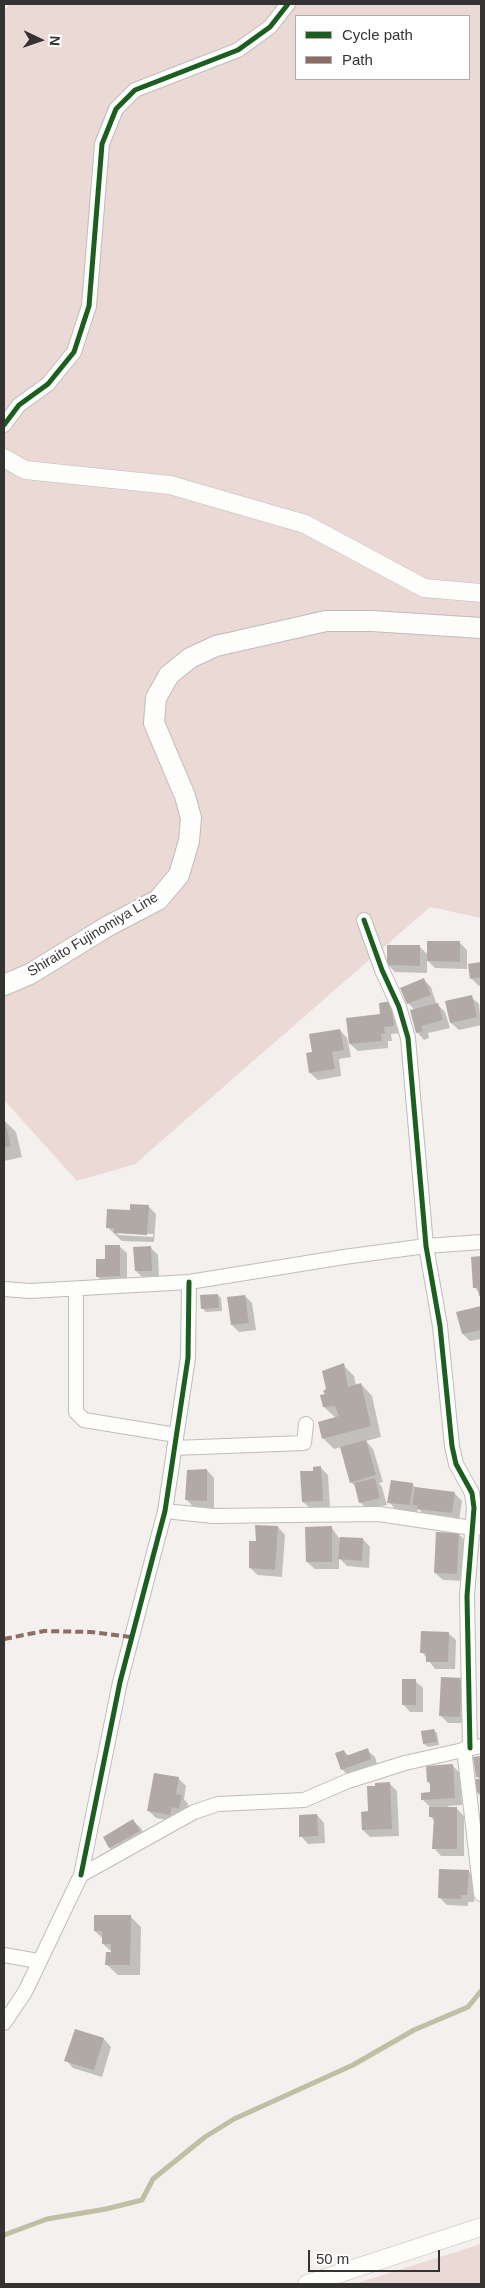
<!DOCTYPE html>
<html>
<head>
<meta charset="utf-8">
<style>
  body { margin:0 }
  #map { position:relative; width:485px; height:2288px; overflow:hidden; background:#f3f0ed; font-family:Helvetica,sans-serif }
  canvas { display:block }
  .frame { position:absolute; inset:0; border:5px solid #353331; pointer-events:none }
  .legend { position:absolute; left:295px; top:15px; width:175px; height:65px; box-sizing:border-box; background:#fefefe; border:1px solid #aeadac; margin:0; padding:6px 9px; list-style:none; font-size:15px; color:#353331 }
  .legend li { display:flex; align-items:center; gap:10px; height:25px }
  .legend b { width:25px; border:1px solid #aeadac }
  .north { position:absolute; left:15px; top:15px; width:50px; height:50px; -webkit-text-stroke:4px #fefefe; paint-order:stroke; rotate:93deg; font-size:14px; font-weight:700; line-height:20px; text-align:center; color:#353331 }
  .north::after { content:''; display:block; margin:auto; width:18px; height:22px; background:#353331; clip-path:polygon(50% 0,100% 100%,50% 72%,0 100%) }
  .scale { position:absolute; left:308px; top:2250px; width:132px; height:22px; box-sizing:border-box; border:2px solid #353331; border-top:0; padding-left:6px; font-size:15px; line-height:18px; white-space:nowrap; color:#353331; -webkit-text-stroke:4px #fefefe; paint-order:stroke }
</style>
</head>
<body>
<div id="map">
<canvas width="485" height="2288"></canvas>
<div class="frame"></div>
<ul class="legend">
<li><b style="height:6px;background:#1b5e20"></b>Cycle path</li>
<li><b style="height:6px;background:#8d6e63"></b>Path</li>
</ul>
<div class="north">N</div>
<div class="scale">50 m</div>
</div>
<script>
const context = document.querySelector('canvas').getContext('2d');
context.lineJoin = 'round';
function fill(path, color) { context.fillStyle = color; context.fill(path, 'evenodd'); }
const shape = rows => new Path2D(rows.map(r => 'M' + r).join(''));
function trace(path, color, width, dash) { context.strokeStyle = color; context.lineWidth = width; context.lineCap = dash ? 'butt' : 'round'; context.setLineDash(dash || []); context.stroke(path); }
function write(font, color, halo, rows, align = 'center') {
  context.font = font + ' Helvetica,sans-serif'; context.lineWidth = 5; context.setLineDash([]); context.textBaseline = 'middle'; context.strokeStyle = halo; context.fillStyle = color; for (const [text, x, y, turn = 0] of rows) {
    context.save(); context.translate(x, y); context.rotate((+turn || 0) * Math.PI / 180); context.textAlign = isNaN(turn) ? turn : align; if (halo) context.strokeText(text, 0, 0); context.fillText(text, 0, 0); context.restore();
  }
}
const green = shape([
  [10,4,481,4,481,918,430,907,135,1164,77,1181,4,1100,4,11],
  [296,16,469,16,469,79,296,79],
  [481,2244,481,2284,354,2284]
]);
const shadow = shape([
  [459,942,467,950,467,969,435,968,427,960,427,973,395,972,388,965,420,947,428,955],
  [481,963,481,985,479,986,471,978,469,965],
  [424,980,431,987,436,1003,445,1012,450,1028,428,1033,429,1038,424,1040,417,1032,415,1010,408,1003],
  [471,997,479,1004,481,1025,459,1030,451,1023],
  [391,1003,401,1033,391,1034,392,1041,388,1041,388,1048,358,1051,350,1044,381,1015],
  [340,1030,347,1038,351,1057,339,1059,341,1076,318,1080,310,1073],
  [5,1121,16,1132,22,1157,4,1161],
  [148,1206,156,1214,154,1242,122,1241,107,1227,131,1211],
  [116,1232,153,1234,153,1237,119,1235],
  [119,1246,127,1253,127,1283,105,1284,97,1276,106,1260],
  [150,1247,158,1255,159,1278,143,1278,136,1271],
  [481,1257,481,1297,475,1287,472,1258],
  [218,1295,221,1298,222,1311,206,1312,203,1309],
  [245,1296,252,1303,256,1330,239,1332,232,1325],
  [481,1307,481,1339,470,1341,463,1334,458,1313],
  [343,1365,354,1376,356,1386,361,1384,372,1396,381,1437,366,1441,373,1449,383,1482,379,1483,382,1487,387,1505,367,1509,360,1502,357,1488,351,1482,341,1447,334,1449,323,1438,336,1418,324,1407,327,1395],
  [320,1467,328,1475,330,1508,311,1509,303,1502,301,1473,315,1472],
  [207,1470,214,1478,214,1508,194,1508,187,1500],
  [412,1484,417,1489,454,1493,462,1501,459,1520,425,1516,418,1508,417,1512,396,1510,389,1502],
  [278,1527,285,1535,282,1577,258,1575,250,1568,257,1543],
  [332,1528,339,1538,363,1539,370,1547,369,1568,347,1566,339,1558,339,1569,315,1569,307,1562],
  [459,1534,466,1542,464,1581,443,1580,435,1573],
  [448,1633,456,1640,455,1669,435,1669,422,1652],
  [461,1679,469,1687,467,1723,448,1723,440,1715],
  [415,1681,423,1688,423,1712,410,1712,403,1704],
  [434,1730,437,1733,439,1745,428,1747,424,1744,423,1732],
  [367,1750,375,1757,378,1767,349,1777,342,1769,344,1751,349,1756],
  [481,1757,481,1796,480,1796,477,1792,480,1780,477,1777,474,1758],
  [453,1766,460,1773,462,1805,448,1806,448,1808,456,1808,464,1816,464,1856,441,1856,434,1848,435,1822,430,1816,430,1807,422,1799,431,1794,431,1785,428,1782],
  [178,1778,186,1786,184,1799,188,1804,187,1815,178,1822,156,1818,149,1811],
  [389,1783,397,1791,399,1836,370,1837,363,1830,376,1787],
  [317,1815,324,1823,325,1843,308,1844,301,1836],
  [133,1821,141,1828,146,1839,117,1855,110,1848,104,1837],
  [468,1871,476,1879,474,1902,468,1902,468,1906,447,1905,439,1897],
  [130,1916,141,1927,140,1975,118,1975,106,1964,113,1953,103,1944,103,1939,95,1931],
  [104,2039,111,2047,102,2077,73,2068,66,2060]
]);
const stream = shape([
  [4,2235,47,2219,106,2209,142,2200,153,2179,205,2137,234,2119,353,2065,414,2030,468,2007,481,1991]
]);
const building = shape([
  [427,941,460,941,460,962,427,961],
  [387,945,420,945,420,966,387,965],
  [481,962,481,977,470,979,468,964],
  [424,978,431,995,407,1004,400,988],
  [472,995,477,1017,450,1023,445,1001],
  [391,1001,394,1026,384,1027,385,1034,381,1034,382,1041,349,1044,346,1018,380,1014,379,1003],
  [438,1003,443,1020,421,1026,423,1031,416,1033,410,1010],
  [340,1029,344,1050,332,1052,335,1069,309,1073,306,1053,312,1052,309,1034],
  [4,1118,11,1146,4,1148],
  [130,1204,149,1205,147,1235,114,1233,114,1228,106,1228,107,1209,130,1210],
  [105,1245,120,1245,120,1276,96,1277,96,1259,105,1259],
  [151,1246,152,1271,135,1271,133,1247],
  [481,1256,481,1296,479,1296,478,1288,473,1288,471,1257],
  [218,1294,219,1308,201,1309,200,1295],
  [245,1295,249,1323,231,1325,227,1297],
  [481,1306,481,1330,462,1334,456,1312],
  [344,1363,348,1387,361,1383,371,1426,322,1439,318,1422,339,1416,335,1406,323,1407,320,1395,325,1394,323,1391,326,1389,322,1371],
  [366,1440,376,1475,350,1483,340,1447],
  [321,1466,323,1501,302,1502,300,1471,313,1471,313,1467],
  [207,1469,207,1501,185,1500,187,1470],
  [375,1478,380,1498,359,1503,354,1483],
  [391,1480,413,1483,410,1505,387,1503],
  [415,1487,455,1492,452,1513,417,1509,417,1505,412,1505],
  [255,1525,278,1526,275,1570,249,1568,249,1541,256,1541],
  [332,1526,332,1562,306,1562,305,1527],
  [436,1532,459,1533,457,1574,434,1573],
  [340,1537,363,1538,362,1561,338,1559],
  [421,1631,449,1632,448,1662,426,1662,426,1653,420,1653],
  [441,1677,462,1678,460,1717,439,1716],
  [402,1679,416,1679,416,1705,402,1705],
  [434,1729,437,1742,423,1744,421,1731],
  [368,1748,371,1759,341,1770,335,1753,344,1750,346,1756],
  [481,1756,481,1777,476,1777,473,1757],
  [453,1764,455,1798,421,1800,421,1793,430,1792,430,1782,427,1782,426,1766],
  [154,1773,179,1777,176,1794,182,1795,179,1809,172,1807,170,1815,147,1811],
  [475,1779,481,1779,481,1792,476,1793],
  [390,1782,392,1829,362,1830,361,1812,368,1811,367,1786,375,1786,375,1783],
  [429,1807,457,1807,457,1849,432,1849,434,1817,429,1817],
  [317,1814,318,1836,299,1837,299,1815],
  [133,1819,140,1831,109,1848,103,1837],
  [439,1869,469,1870,467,1895,461,1895,461,1899,438,1898],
  [94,1915,131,1915,130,1965,105,1965,106,1952,111,1952,111,1944,102,1944,102,1931,94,1931],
  [75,2029,104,2038,94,2070,64,2061]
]);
const minor = shape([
  [4,425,19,405,48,384,74,352,89,306,102,144,116,109,135,90,238,50,270,27,288,4],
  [364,920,382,970,399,1007,408,1038,426,1246,440,1326,452,1446,456,1464,472,1493,474,1508,467,1596,470,1748],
  [4,1289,30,1291,189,1282,344,1257,426,1246,481,1242],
  [76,1289,76,1412,84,1420,176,1435],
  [174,1448,304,1443,306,1424],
  [165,1511,213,1516,379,1514,472,1528,481,1527],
  [464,1749,481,1894],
  [81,1875,120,1682,165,1511,188,1358,189,1282],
  [4,1955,38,1961],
  [4,2023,25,1992,81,1875,194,1812,218,1804,304,1800,348,1781,405,1763,481,1746]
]);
const tertiary = shape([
  [4,458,25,470,170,485,305,524,424,588,481,593],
  [307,2284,481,2227]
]);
const secondary = shape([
  [4,985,30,974,108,926,158,900,179,875,189,841,191,818,185,796,154,723,156,698,169,675,190,658,216,646,326,621,372,621,481,628]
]);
const quiet = shape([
  [4,1639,44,1631,91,1632,131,1637]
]);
const cycleway = shape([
  [4,425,19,405,48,384,74,352,89,306,102,144,116,109,135,90,238,50,270,27,288,4],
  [364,920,382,970,399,1007,408,1038,426,1246,440,1326,452,1446,456,1464,472,1493,474,1508,467,1596,470,1748],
  [81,1875,120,1682,165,1511,188,1358,189,1282]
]);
const streetNames = [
  ["Shiraito Fujinomiya Line",93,935,-31]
];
fill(green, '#ebd9d6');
fill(shadow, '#0003');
trace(stream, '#c0bea4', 5);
fill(building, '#b1a9a5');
trace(minor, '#bfbcba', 16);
trace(tertiary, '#bfbcba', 19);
trace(secondary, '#bfbcba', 22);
trace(minor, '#fdfdfc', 14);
trace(tertiary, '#fdfdfc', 18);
trace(secondary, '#fdfdfc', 20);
trace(quiet, '#8d6e63', 4, [8, 4]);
trace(cycleway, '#1b5e20', 5);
write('14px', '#353331', '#fefefe', streetNames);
</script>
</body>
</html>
